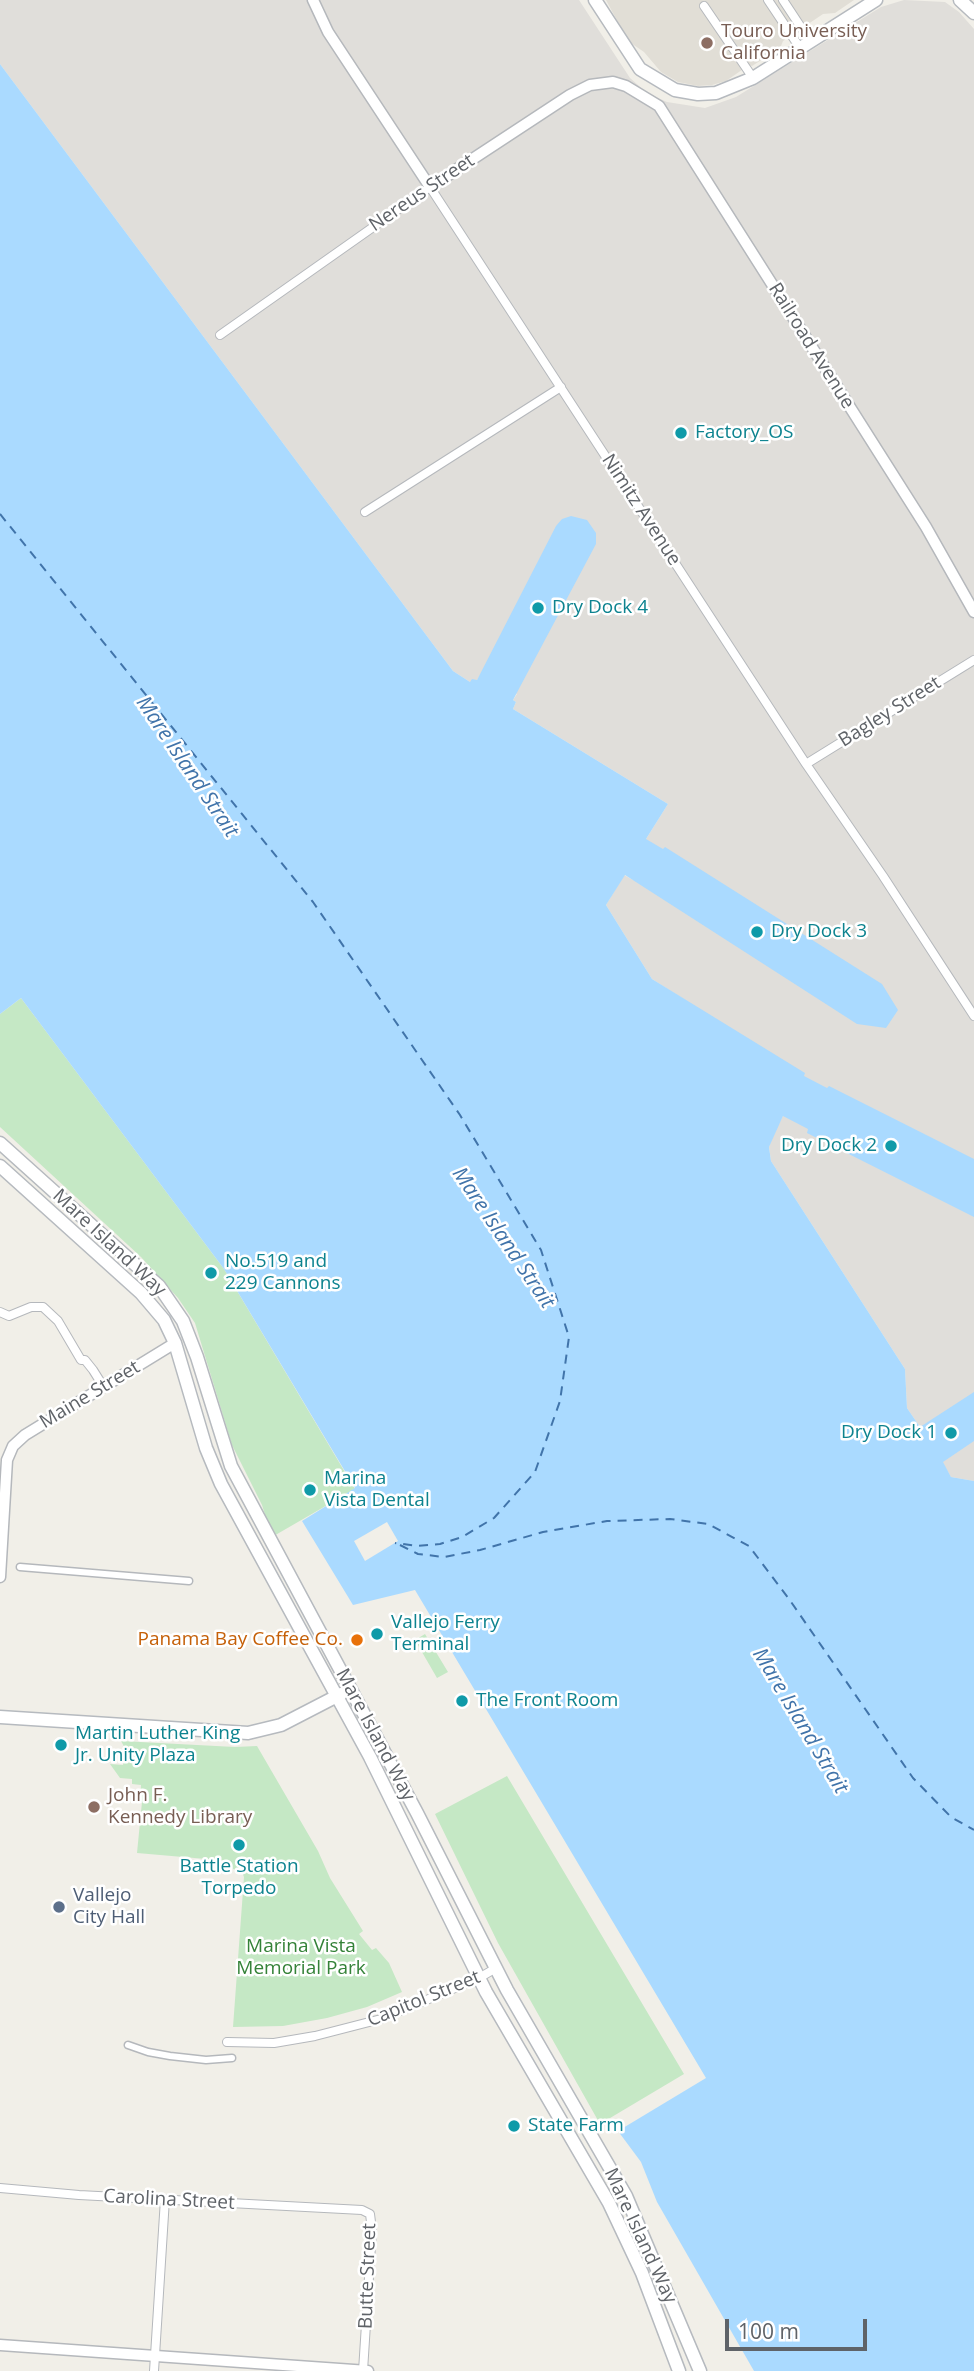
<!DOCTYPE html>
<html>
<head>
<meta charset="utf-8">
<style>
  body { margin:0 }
  #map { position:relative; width:974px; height:2371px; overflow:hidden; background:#f1efe8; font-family:"Open Sans",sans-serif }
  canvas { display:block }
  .scale { position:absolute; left:725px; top:2319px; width:142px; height:32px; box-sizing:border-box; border:4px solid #5f6368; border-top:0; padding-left:9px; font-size:21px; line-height:24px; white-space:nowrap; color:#5f6368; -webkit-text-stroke:5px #fff; paint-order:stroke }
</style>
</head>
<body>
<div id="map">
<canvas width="974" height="2371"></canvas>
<div class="scale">100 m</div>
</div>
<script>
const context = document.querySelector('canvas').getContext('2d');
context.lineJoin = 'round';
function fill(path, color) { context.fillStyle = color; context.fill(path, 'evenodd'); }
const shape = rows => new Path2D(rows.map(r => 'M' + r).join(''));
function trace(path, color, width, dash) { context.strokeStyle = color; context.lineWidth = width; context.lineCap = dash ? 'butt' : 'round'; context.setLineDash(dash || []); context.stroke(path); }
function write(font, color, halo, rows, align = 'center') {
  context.font = font + ' "Open Sans",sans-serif'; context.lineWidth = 5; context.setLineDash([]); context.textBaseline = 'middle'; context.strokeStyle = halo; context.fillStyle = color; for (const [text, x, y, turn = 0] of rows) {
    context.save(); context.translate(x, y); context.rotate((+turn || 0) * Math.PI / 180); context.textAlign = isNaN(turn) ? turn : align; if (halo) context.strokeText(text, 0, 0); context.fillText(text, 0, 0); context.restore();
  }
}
const industrial = shape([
  [0,0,579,0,630,78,647,93,667,102,705,108,736,97,881,7,904,0,945,2,959,12,974,29,974,1481,951,1477,942,1462,945,1460,923,1426,920,1427,907,1408,905,1369,771,1161,769,1147,772,1137,804,1076,652,979,606,905,624,875,633,880,646,839,668,804,513,709,516,702,513,700,517,694,481,674,477,680,470,682,453,671,0,64]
]);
const education = shape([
  [606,0,854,0,835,13,823,14,783,41,781,46,763,59,752,66,749,65,726,81,712,85,698,86,678,82,661,72,644,52,628,41]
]);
const green = shape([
  [21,998,224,1269,355,1489,272,1537,262,1505,232,1445,195,1323,178,1298,141,1257,0,1127,0,1014],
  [425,1634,448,1672,437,1678,415,1640],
  [121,1741,235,1747,257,1746,318,1851,330,1878,363,1931,359,1934,372,1950,376,1948,389,1963,402,1992,367,2007,327,2018,283,2026,233,2027,244,1877,242,1872,233,1869,229,1861,137,1853,142,1802,140,1802,141,1785,132,1784,132,1779,120,1778,110,1764,123,1765,126,1750],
  [507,1776,684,2074,600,2124,498,1943,435,1814]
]);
const water = shape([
  [0,64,453,671,470,682,472,679,477,680,556,526,562,519,571,516,587,520,596,533,596,544,513,700,516,702,513,709,668,804,646,839,663,849,665,847,882,984,898,1010,886,1028,857,1024,625,875,606,905,652,979,805,1073,804,1076,827,1088,829,1086,974,1159,974,1217,807,1133,808,1129,783,1116,769,1147,771,1161,905,1369,907,1408,920,1427,974,1392,974,1441,943,1462,951,1477,974,1481,974,2371,754,2371,657,2202,641,2162,618,2131,706,2078,415,1590,353,1605,302,1521,355,1488,224,1269,21,998,0,1014]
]);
const pier = shape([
  [387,1522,398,1541,365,1561,354,1541]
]);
const ferry = shape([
  [0,514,313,902,460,1115,541,1250,569,1337,560,1401,535,1472,494,1518,462,1537,440,1544,417,1546,395,1543],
  [400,1545,418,1554,444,1557,480,1550,543,1532,607,1521,670,1519,708,1524,749,1546,789,1599,913,1778,951,1817,974,1830]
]);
const pedestrian = shape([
  [20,1567,189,1581],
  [128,2045,148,2052,170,2056,206,2060,232,2058]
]);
const minor = shape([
  [768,0,800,48],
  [783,0,810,41],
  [704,6,753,78],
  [220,335,430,187,806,764,883,876,974,1016],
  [365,512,561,387],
  [806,764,974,660],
  [0,1312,9,1316,31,1307,43,1307,58,1321,81,1360,85,1360,93,1370,103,1386],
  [227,2042,274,2043,315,2036,381,2019,479,1978,496,1968],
  [0,2188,79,2195,362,2210,370,2214,372,2230,363,2371],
  [154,2371,165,2199]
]);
const tertiary = shape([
  [313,0,328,32,430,187,570,95,590,85,613,82,626,86,659,106,926,527,974,612],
  [0,1577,7,1460,13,1446,25,1435,175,1343],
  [0,2345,368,2371]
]);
const secondary = shape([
  [595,0,640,69,675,90,698,94,716,93,753,78,876,0],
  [960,0,974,13],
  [0,1143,159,1286,183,1321,197,1357,231,1466,417,1813,507,1990,626,2196,700,2371],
  [0,1166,141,1293,164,1320,175,1343,206,1448,221,1484,370,1757,486,1992,609,2203,642,2273,679,2371],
  [0,1717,248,1733,281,1725,341,1694]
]);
const markers = [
  [707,43,7,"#8d6e63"],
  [681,433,7,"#0f9aa8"],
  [538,608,7,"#0f9aa8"],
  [757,932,7,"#0f9aa8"],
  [891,1146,7,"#0f9aa8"],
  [211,1273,7,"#0f9aa8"],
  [951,1433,7,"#0f9aa8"],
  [310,1490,7,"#0f9aa8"],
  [377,1634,7,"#0f9aa8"],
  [357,1640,7,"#e8710a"],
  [462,1701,7,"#0f9aa8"],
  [61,1745,7,"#0f9aa8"],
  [94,1807,7,"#8d6e63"],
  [239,1845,7,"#0f9aa8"],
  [59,1907,7,"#5c6f8a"],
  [514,2126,7,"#0f9aa8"]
];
const educationNames = [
  ["Touro University",721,32],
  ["California",721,54],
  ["John F.",108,1796],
  ["Kennedy Library",108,1818]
];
const streetNames = [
  ["Nereus Street",422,193,-34],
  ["Railroad Avenue",811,346,58],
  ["Nimitz Avenue",641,510,57],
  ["Bagley Street",890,712,-32],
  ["Mare Island Way",109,1243,43],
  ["Maine Street",90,1395,-31],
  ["Mare Island Way",375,1735,62],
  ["Capitol Street",424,1999,-22],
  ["Carolina Street",169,2200,3],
  ["Mare Island Way",640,2236,65],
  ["Butte Street",368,2276,-88]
];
const cultureNames = [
  ["Factory_OS",695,433],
  ["Dry Dock 4",552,608],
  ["Dry Dock 3",771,932],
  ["Dry Dock 2",877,1146,"right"],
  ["No.519 and",225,1262],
  ["229 Cannons",225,1284],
  ["Dry Dock 1",937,1433,"right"],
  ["Marina",324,1479],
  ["Vista Dental",324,1501],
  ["Vallejo Ferry",391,1623],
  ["Terminal",391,1645],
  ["The Front Room",476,1701],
  ["Martin Luther King",75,1734],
  ["Jr. Unity Plaza",75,1756],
  ["Battle Station",239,1867,"center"],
  ["Torpedo",239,1889,"center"],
  ["State Farm",528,2126]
];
const foodNames = [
  ["Panama Bay Coffee Co.",343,1640]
];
const serviceNames = [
  ["Vallejo",73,1896],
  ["City Hall",73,1918]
];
const parkNames = [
  ["Marina Vista",301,1947],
  ["Memorial Park",301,1969]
];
const waterNames = [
  ["Mare Island Strait",187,767,56],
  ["Mare Island Strait",503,1238,56],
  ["Mare Island Strait",800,1721,59]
];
fill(industrial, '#e0deda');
fill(education, '#e1ded6');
fill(green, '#c5e8c5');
fill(water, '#aadaff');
fill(pier, '#f1efe8');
trace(ferry, '#4174aa', 2, [9, 7]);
trace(pedestrian, '#b5b8bc', 9);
trace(minor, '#b5b8bc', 10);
trace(tertiary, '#b5b8bc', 13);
trace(secondary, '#b6babf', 15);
trace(pedestrian, '#fff', 6);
trace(minor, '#fff', 8);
trace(tertiary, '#fff', 10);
trace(secondary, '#fff', 12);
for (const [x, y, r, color] of markers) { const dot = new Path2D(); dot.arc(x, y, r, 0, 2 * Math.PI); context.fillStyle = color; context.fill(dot); trace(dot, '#fff', 2.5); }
write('19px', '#785e54', '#fff', educationNames, 'left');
write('19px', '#5f6368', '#fff', streetNames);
write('19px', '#0d838f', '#fff', cultureNames, 'left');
write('19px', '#c56008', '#fff', foodNames, 'right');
write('19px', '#4e5e75', '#fff', serviceNames, 'left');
write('19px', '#348238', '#fff', parkNames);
write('italic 21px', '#4174aa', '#fff', waterNames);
</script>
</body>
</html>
